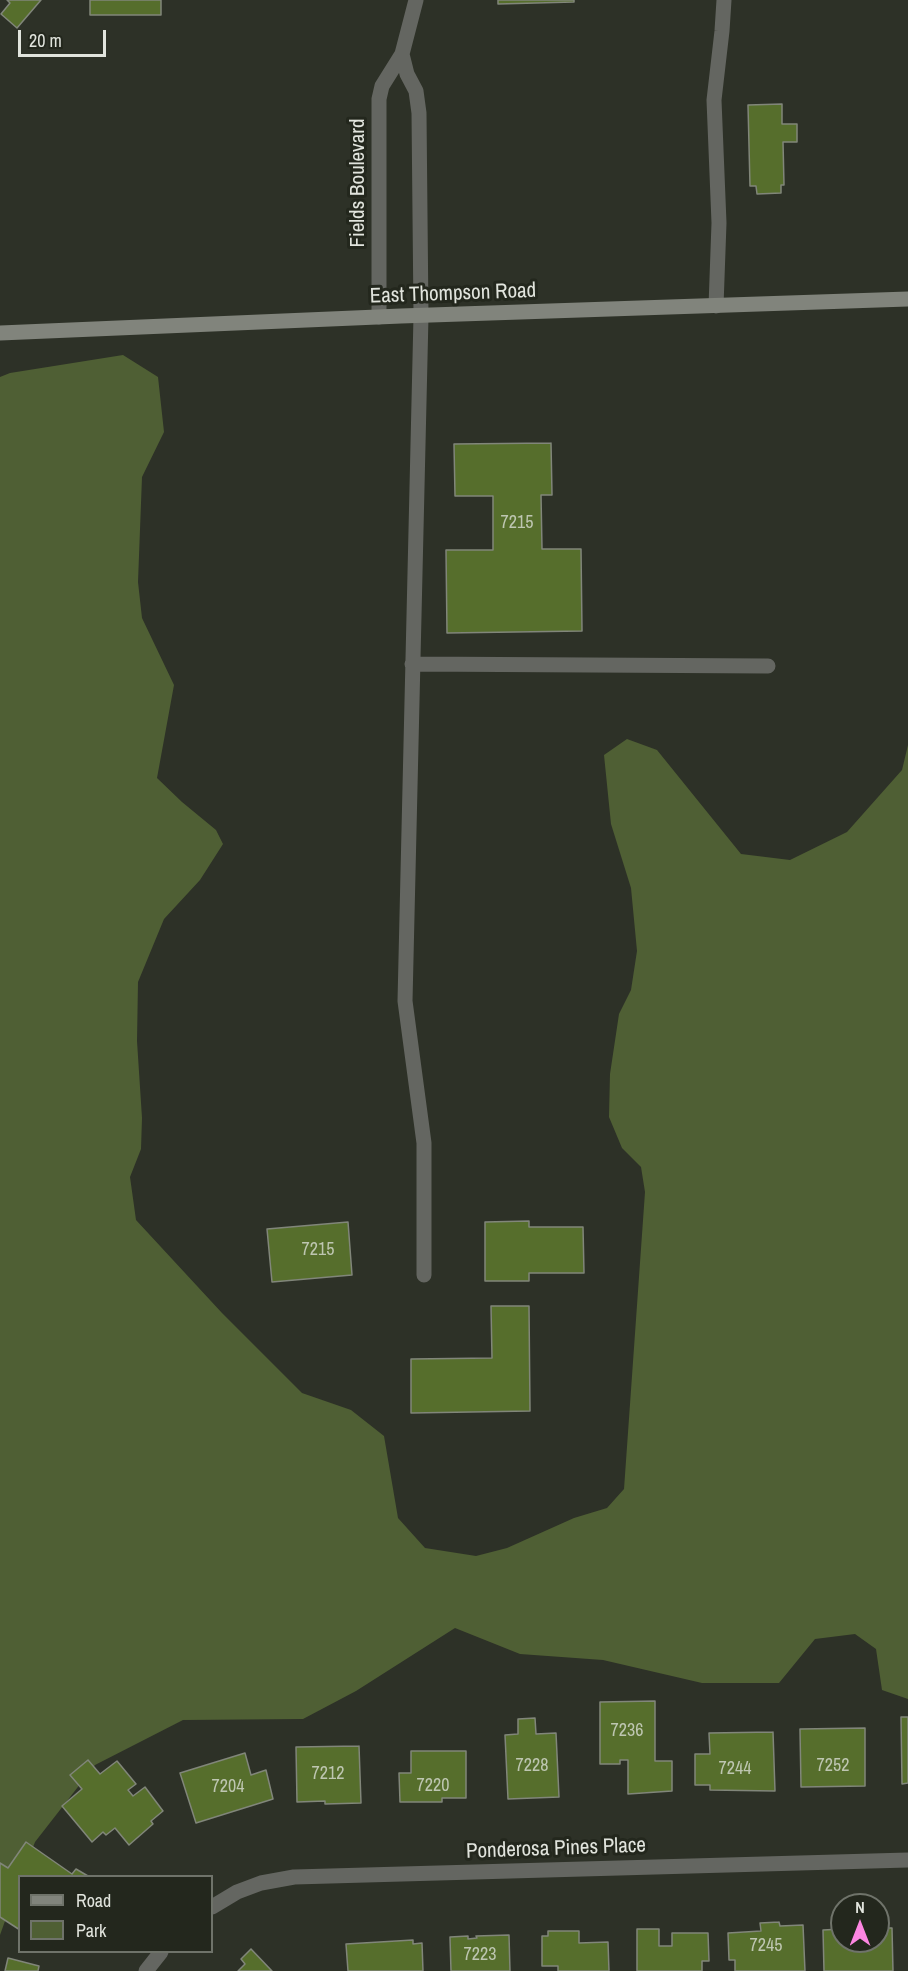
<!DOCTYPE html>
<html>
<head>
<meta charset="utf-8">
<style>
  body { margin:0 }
  #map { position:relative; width:908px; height:1971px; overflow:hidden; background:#2d3127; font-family:"Archivo Narrow",sans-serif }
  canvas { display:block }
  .legend { position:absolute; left:18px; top:1875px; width:195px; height:78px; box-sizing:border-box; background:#23271d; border:2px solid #6f736a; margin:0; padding:8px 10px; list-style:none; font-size:18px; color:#e1e4dd }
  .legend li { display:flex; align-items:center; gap:12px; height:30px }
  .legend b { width:30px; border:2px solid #6f736a }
  .north { position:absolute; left:830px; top:1893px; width:60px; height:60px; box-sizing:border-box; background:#23271d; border:2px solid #6f736a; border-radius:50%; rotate:0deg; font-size:16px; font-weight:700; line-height:24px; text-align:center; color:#e1e4dd }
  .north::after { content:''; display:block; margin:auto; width:21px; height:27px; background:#fd86e2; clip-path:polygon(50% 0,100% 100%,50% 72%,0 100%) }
  .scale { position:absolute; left:18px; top:30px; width:88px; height:27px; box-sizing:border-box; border:3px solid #e1e4dd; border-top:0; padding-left:8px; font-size:18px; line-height:21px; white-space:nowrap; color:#e1e4dd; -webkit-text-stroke:4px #23271d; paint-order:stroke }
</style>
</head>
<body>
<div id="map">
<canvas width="908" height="1971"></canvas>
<ul class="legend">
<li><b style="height:8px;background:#81847c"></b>Road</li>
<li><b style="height:16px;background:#4f5f34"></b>Park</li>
</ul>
<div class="north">N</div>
<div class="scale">20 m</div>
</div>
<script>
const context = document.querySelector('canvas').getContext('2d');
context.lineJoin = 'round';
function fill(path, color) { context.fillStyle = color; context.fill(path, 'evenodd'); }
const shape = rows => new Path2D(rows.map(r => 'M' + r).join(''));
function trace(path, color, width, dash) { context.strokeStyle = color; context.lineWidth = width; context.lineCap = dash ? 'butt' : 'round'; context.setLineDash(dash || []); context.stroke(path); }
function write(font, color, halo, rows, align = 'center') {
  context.font = font + ' "Archivo Narrow",sans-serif'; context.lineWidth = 6; context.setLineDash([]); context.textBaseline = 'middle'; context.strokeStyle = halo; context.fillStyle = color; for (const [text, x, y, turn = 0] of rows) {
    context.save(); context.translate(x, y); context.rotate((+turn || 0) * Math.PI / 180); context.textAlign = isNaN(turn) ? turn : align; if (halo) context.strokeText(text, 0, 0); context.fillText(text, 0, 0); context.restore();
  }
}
const green = shape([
  [123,355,158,377,164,432,142,477,138,582,142,618,174,685,157,778,182,802,216,830,223,844,200,880,164,919,138,982,137,1041,142,1118,141,1149,130,1177,136,1220,222,1313,302,1393,351,1410,384,1436,398,1518,425,1548,476,1556,507,1548,574,1518,607,1508,624,1489,645,1192,641,1167,622,1148,609,1117,610,1074,619,1014,631,990,637,951,631,888,611,824,604,755,627,739,657,750,741,854,790,860,847,832,902,770,908,745,908,1699,882,1690,876,1649,855,1634,815,1639,779,1683,702,1683,603,1660,520,1654,455,1628,356,1691,303,1719,183,1720,95,1765,35,1842,22,1876,20,1876,19,1882,0,1935,0,377,10,373]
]);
const building = shape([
  [7,0,41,0,17,28,1,14,10,3,7,0],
  [90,0,161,0,161,15,90,15,90,0],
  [498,0,574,0,574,2,498,4,498,0],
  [782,104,782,124,797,124,797,142,783,142,784,185,781,185,781,193,757,194,756,186,750,186,748,105,782,104],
  [551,443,552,495,541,495,542,549,581,549,582,631,447,633,446,550,493,550,493,496,455,496,454,444,551,443],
  [529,1221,529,1227,583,1227,584,1273,529,1273,529,1281,485,1281,485,1222,529,1221],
  [348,1222,352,1275,272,1282,267,1229,348,1222],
  [491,1306,529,1306,530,1411,411,1413,411,1359,492,1358,491,1306],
  [655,1701,655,1761,672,1761,672,1791,628,1794,628,1760,620,1760,620,1764,600,1764,600,1702,655,1701],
  [901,1717,908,1717,908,1783,902,1784,901,1717],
  [535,1718,536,1734,556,1733,559,1797,508,1799,505,1735,518,1734,518,1719,535,1718],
  [865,1728,865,1786,801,1787,800,1729,865,1728],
  [773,1732,775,1791,710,1790,710,1785,695,1785,695,1754,710,1754,709,1733,773,1732],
  [359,1746,361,1803,325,1804,325,1801,297,1802,296,1747,359,1746],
  [411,1751,466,1751,466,1798,442,1798,442,1802,400,1802,399,1773,411,1773,411,1751],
  [245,1753,251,1775,266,1770,273,1799,196,1823,180,1773,245,1753],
  [88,1760,100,1774,117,1761,136,1784,128,1790,133,1796,145,1787,163,1811,151,1821,153,1824,129,1845,115,1828,106,1835,103,1832,92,1842,62,1806,82,1789,70,1775,88,1760],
  [26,1842,72,1874,76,1869,88,1876,20,1876,20,1930,0,1917,0,1863,8,1868,26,1842],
  [878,1921,879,1928,892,1928,893,1971,824,1971,823,1930,842,1929,842,1941,878,1941,878,1921],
  [779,1922,780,1926,803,1925,805,1971,735,1971,735,1960,729,1960,728,1933,761,1931,760,1923,779,1922],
  [637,1929,659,1929,659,1946,672,1946,672,1933,708,1933,709,1961,702,1961,702,1971,637,1971,637,1929],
  [548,1931,579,1931,579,1943,608,1942,609,1971,558,1971,558,1966,542,1966,542,1936,548,1936,548,1931],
  [509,1935,510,1971,451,1971,450,1937,468,1936,468,1939,477,1938,476,1936,509,1935],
  [413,1940,413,1944,422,1943,423,1971,348,1971,346,1944,413,1940],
  [251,1949,272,1971,238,1971,245,1964,241,1959,251,1949],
  [8,1958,39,1966,38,1971,5,1971,8,1958]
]);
const service = shape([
  [716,306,719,223,714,100,722,31,724,0],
  [421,316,405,1001,424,1143,424,1275],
  [412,664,768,666]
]);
const minor = shape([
  [416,0,402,54,407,74,416,91,419,113,421,316],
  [379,317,379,99,382,86,402,54],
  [212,1907,237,1892,261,1883,294,1877,908,1860],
  [146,1971,161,1952]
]);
const secondary = shape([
  [0,333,401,316,908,299]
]);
const numberNames = [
  ["7215",517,523],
  ["7215",318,1250],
  ["7236",627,1731],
  ["7228",532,1766],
  ["7252",833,1766],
  ["7244",735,1769],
  ["7212",328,1774],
  ["7220",433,1786],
  ["7204",228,1787],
  ["7245",766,1946],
  ["7223",480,1955]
];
const streetNames = [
  ["Fields Boulevard",358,183,-90],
  ["East Thompson Road",453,294,-2],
  ["Ponderosa Pines Place",556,1849,-2]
];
fill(green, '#4f5f34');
fill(building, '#566e2c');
trace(building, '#81867a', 1.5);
trace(service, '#646661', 15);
trace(minor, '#646661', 15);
trace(secondary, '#81847c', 15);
write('18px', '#bec6b1', null, numberNames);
write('21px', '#e1e4dd', '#23271d', streetNames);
</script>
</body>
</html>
